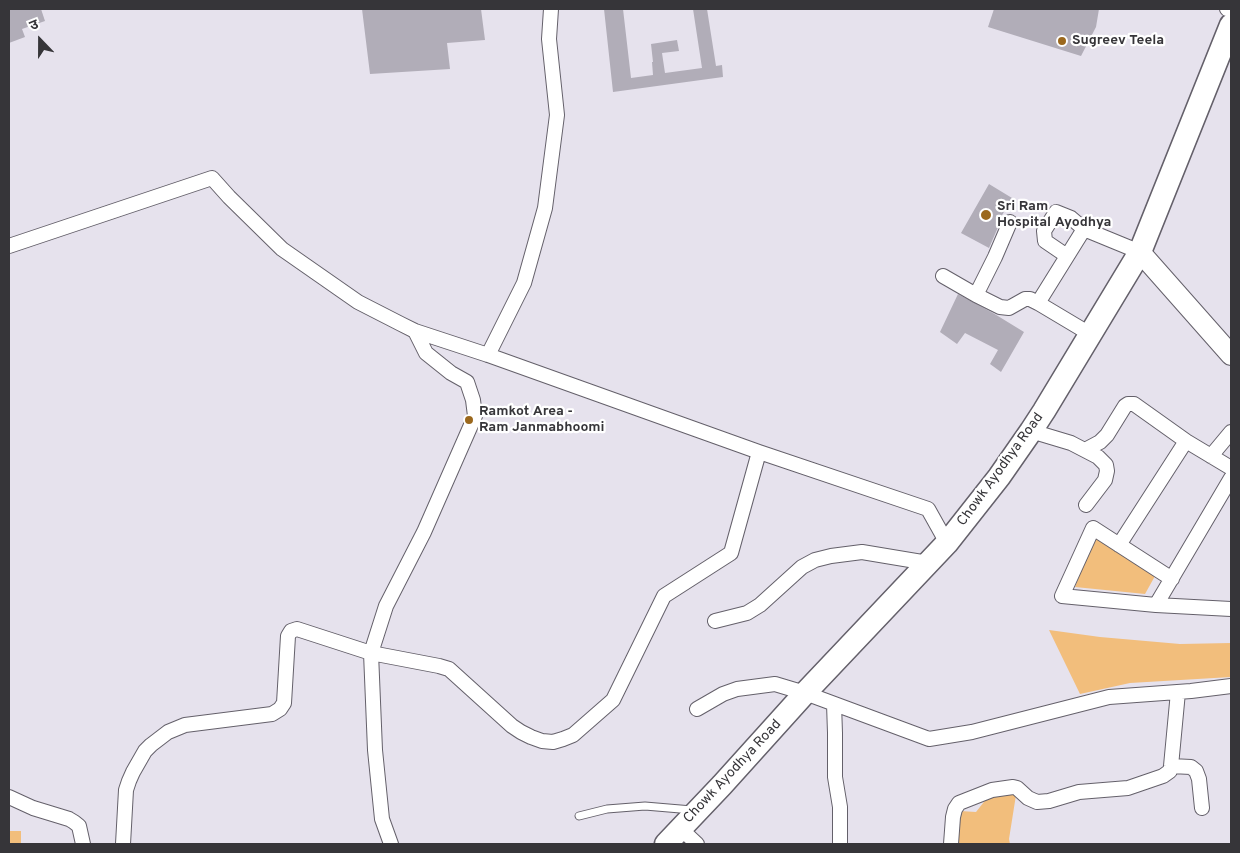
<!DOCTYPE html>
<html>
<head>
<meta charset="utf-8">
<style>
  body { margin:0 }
  #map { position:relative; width:1240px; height:853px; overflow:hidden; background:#e6e2ed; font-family:Overpass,"Noto Sans Devanagari",sans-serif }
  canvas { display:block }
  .frame { position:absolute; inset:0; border:10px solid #363539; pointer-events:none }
  .north { position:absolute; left:15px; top:15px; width:50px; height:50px; -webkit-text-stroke:4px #fff; paint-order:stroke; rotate:338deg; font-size:14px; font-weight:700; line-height:20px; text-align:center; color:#363539 }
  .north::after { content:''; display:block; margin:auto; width:18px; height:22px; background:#363539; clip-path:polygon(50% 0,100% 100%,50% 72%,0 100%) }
</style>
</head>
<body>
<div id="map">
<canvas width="1240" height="853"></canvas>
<div class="frame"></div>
<div class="north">उ</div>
</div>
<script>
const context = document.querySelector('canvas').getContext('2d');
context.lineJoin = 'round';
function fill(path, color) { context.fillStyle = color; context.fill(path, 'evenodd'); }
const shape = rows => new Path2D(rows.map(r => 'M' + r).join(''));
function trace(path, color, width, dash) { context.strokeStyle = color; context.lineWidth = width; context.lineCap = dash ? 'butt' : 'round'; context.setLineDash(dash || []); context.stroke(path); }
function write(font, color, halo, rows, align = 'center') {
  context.font = font + ' Overpass,sans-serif'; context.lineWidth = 4.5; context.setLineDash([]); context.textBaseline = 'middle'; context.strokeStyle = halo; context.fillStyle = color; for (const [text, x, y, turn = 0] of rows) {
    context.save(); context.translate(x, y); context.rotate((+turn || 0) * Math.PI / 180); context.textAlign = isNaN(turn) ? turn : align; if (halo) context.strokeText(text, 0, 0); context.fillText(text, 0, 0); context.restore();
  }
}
const green = shape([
  [1095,534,1155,576,1145,594,1075,587],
  [1049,630,1100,637,1180,644,1231,643,1231,677,1130,683,1080,694],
  [1009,792,1016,795,1009,839,1010,844,957,844,960,811,976,812,987,798],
  [9,831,21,831,21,844,9,844]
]);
const building = shape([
  [9,9,41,9,45,21,22,29,25,37,9,43],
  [362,9,481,9,485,40,447,43,450,69,370,74],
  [604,9,623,9,631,78,653,75,652,62,653,62,651,44,677,40,679,51,662,53,665,73,702,68,693,9,707,9,716,66,722,65,723,77,613,92],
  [994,9,1099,9,1096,27,1081,56,988,27],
  [989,184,1012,198,997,224,999,225,989,248,961,233],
  [958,294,993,313,1024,332,1001,372,990,364,998,350,965,333,957,344,940,332]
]);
const lane = shape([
  [579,816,607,809,645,806,692,810]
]);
const street = shape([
  [1227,9,1231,10],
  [9,246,212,178,229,197,282,249,358,302,401,324,415,331,488,355,759,452,928,509,947,543],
  [1067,256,1045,241,1044,231,1056,212,1071,218,1084,229],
  [943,276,976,295,1000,307,1009,308,1025,299,1030,299,1038,303],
  [976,295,995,257,1010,222],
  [1090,334,1038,303,1084,229,1140,252],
  [488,355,524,283,545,208,557,115,549,39,551,9],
  [1031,431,1071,443,1098,457,1106,465,1107,471,1105,480,1086,505],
  [1085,450,1100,442,1107,435,1125,406,1128,404,1134,404,1186,441,1231,468],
  [1211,456,1231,432],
  [1119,545,1186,441],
  [1172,579,1093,528,1062,596,1156,605,1231,609],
  [1156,605,1231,478],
  [715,621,747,613,760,605,802,567,815,560,831,556,862,552,928,563],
  [834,704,835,733,835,777,840,807,840,844],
  [697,709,723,694,737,689,775,684,805,693,929,739,972,732,1109,697,1191,691,1231,686],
  [1171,766,1191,767,1196,771,1199,779,1202,808],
  [9,797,33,808,69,819,74,822,79,826,83,844],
  [681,829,697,844],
  [123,844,126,790,129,781,133,772,145,751,151,745,168,732,185,725,272,714,280,709,284,703,288,636,291,631,297,629,371,653,439,666,449,669,512,726,521,732,531,737,542,741,553,742,563,739,573,735,613,700,664,596,731,553,759,452],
  [391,844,382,819,375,750,371,653,386,606,424,532,475,416,473,400,467,382,451,373,426,353,415,331],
  [951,844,953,817,955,809,959,803,992,790,1013,787,1017,788,1028,798,1037,802,1049,801,1079,792,1128,788,1163,776,1170,771,1171,766,1178,692]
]);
const secondary = shape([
  [1140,252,1231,355]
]);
const primary = shape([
  [666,844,722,785,805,693,947,543,999,477,1031,431,1044,411,1140,252,1231,25]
]);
const markers = [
  [1062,41,5,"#9b681d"],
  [986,215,6,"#9b681d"],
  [469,420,5,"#9b681d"]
];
const poiNames = [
  ["Sugreev Teela",1072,41],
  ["Sri Ram",997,207],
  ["Hospital Ayodhya",997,223],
  ["Ramkot Area -",479,412],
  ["Ram Janmabhoomi",479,428]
];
const streetNames = [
  ["Chowk Ayodhya Road",1001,470,-54],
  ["Chowk Ayodhya Road",733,772,-47]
];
fill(green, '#f2be7c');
fill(building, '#b1adb8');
trace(lane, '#64606a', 9);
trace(street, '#64606a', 16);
trace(secondary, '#64606a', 22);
trace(primary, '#64606a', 25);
trace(lane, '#fff', 7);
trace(street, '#fff', 14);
trace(secondary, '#fff', 20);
trace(primary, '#fff', 22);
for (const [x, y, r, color] of markers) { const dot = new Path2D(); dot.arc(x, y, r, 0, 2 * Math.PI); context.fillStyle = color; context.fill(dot); trace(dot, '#fff', 2); }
write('bold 14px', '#363539', '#fff', poiNames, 'left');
write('14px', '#363539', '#fff', streetNames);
</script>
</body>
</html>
